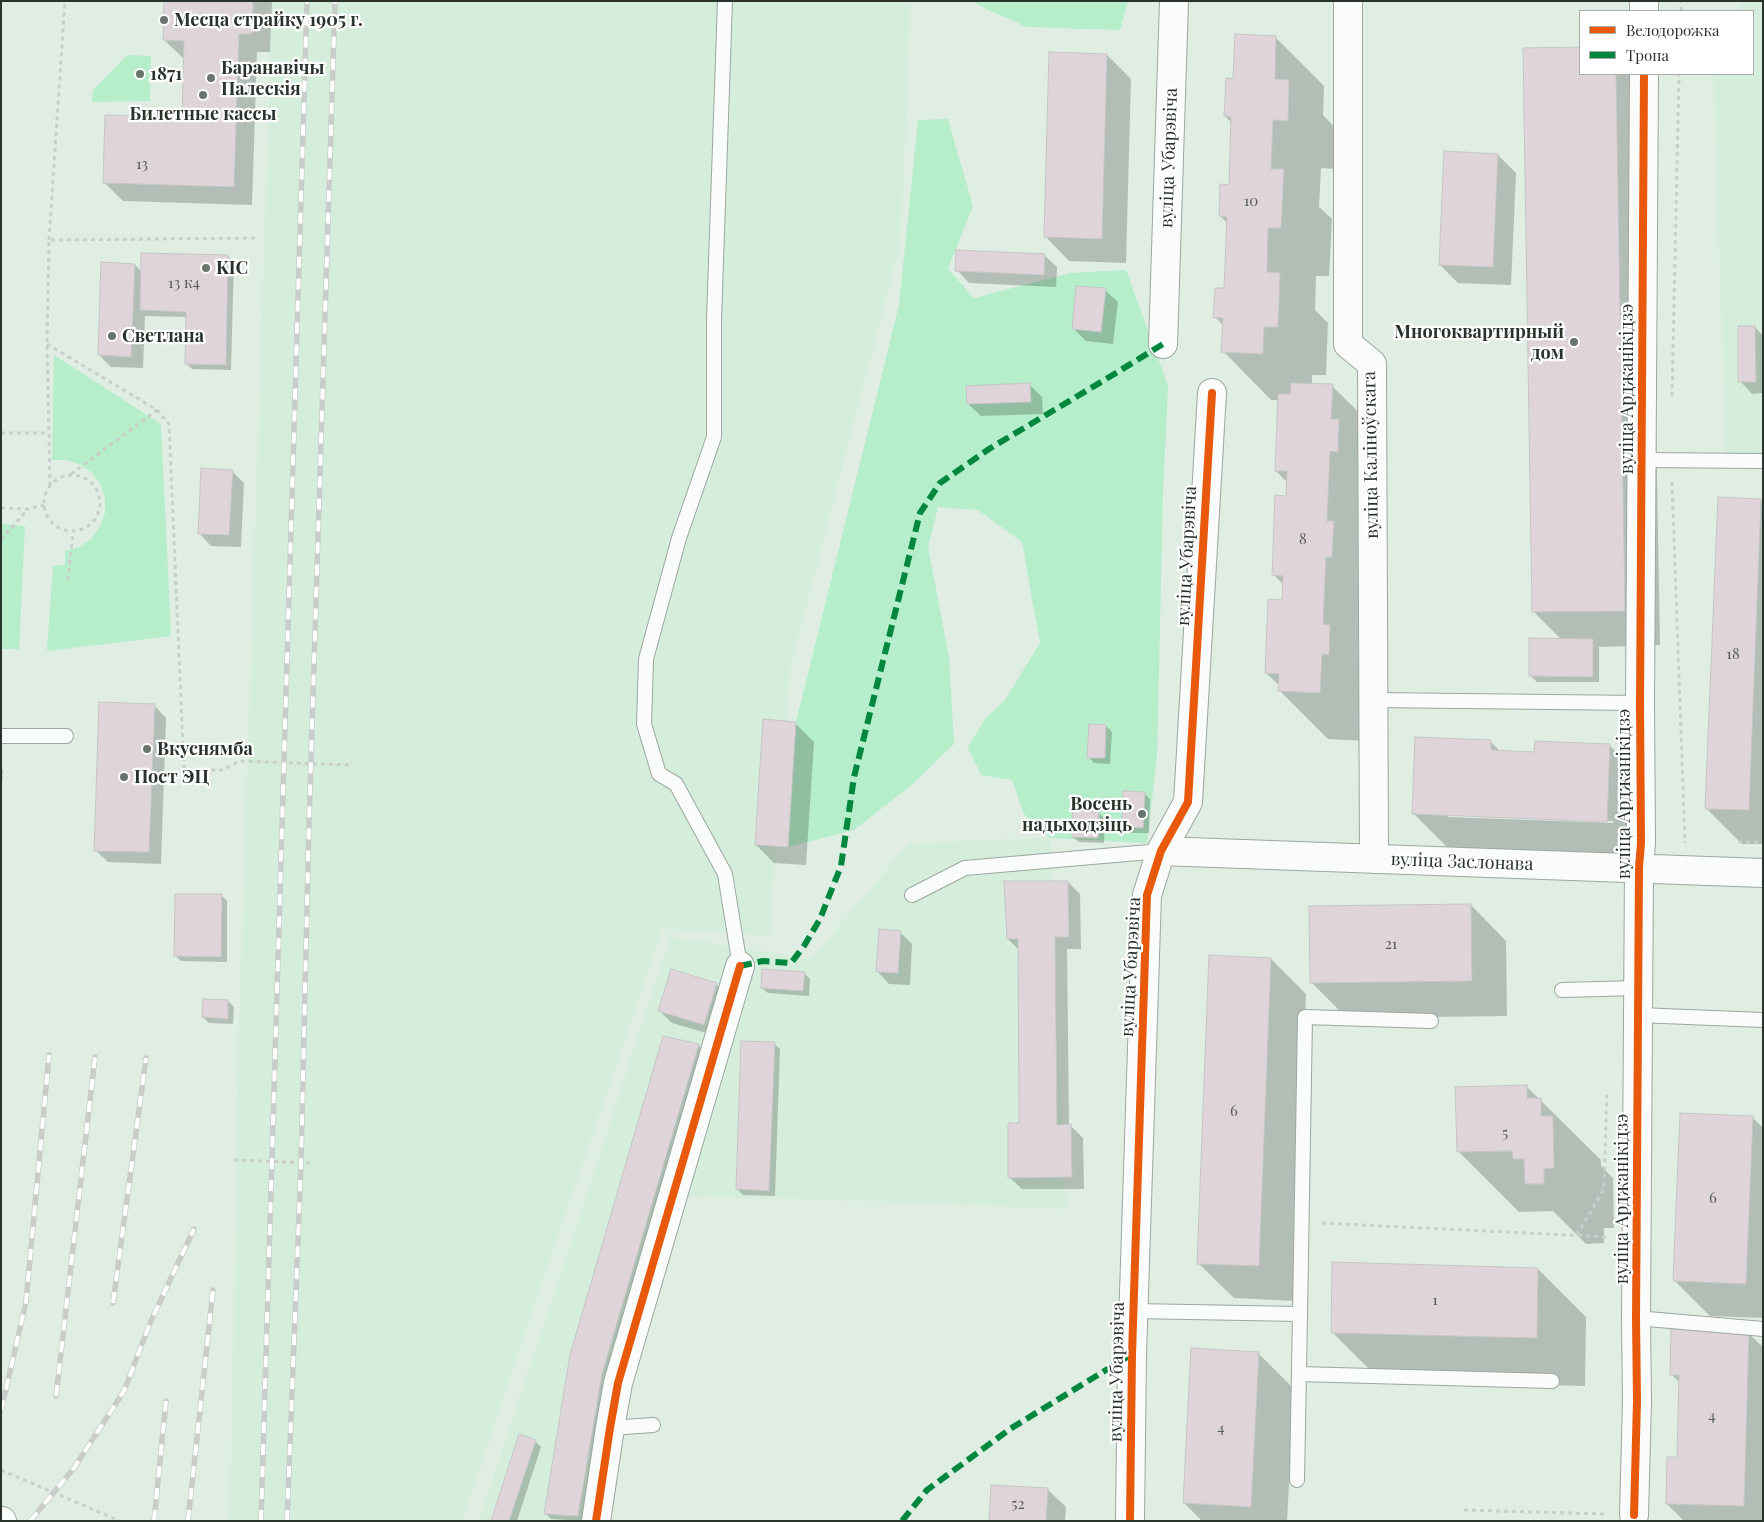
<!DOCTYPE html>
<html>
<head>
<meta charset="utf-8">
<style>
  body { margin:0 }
  #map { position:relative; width:1764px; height:1522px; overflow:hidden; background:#dfede3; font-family:"Playfair Display",serif }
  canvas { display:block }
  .frame { position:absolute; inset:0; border:2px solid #29332c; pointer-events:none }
  .legend { position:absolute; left:1579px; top:10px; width:175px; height:65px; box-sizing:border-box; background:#fff; border:1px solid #a9adab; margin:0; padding:6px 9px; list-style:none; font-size:15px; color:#29332c }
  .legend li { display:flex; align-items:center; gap:10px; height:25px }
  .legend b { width:25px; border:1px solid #a9adab }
</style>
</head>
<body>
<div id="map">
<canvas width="1764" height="1522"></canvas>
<div class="frame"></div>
<ul class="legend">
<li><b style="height:6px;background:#e8590c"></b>Велодорожка</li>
<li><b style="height:6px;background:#00873e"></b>Тропа</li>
</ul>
</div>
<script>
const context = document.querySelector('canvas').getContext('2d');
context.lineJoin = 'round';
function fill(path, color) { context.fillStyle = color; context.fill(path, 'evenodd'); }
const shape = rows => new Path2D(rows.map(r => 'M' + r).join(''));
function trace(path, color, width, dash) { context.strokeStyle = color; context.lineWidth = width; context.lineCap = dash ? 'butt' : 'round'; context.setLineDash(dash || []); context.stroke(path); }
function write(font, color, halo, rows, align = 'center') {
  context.font = font + ' "Playfair Display",serif'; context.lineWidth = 4.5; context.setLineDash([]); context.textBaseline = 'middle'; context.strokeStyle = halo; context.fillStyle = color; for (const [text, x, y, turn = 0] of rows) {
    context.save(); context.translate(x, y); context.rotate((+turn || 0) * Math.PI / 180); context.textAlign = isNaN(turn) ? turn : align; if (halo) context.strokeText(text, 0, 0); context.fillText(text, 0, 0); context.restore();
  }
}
const built = shape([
  [272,1,911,1,901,240,791,666,769,936,662,929,462,1521,230,1521,239,1026],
  [1745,1,1763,1,1763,462,1726,461,1713,74,1753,74,1753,11,1738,11],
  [1050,838,1066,1209,810,1199,690,1197,667,1186,584,1521,479,1521,671,937,811,959,909,843]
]);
const green = shape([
  [972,1,1128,1,1120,30,1027,27,988,10],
  [127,55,151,56,150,101,92,102,93,90],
  [948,119,973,206,948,269,974,298,1070,273,1126,270,1168,386,1163,494,1157,756,1147,843,1050,838,1024,814,1012,780,981,775,968,747,985,719,1005,700,1040,643,1022,542,978,510,938,507,928,547,949,657,954,744,913,784,854,830,788,847,796,722,899,305,918,120],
  [54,355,161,424,171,636,47,651,53,566,65,565,65,551,79,547,91,539,100,527,105,513,105,499,101,485,92,473,81,465,67,460,52,460],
  [1,524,25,526,19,649,1,649]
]);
const shadow = shape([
  [165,1,272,1,270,52,257,52,252,205,123,201,104,182,183,119,185,58,183,58,164,40],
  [1276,38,1324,86,1323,115,1337,130,1336,169,1321,168,1319,207,1332,219,1329,276,1316,276,1315,310,1328,323,1326,375,1312,375,1312,385,1332,386,1381,434,1380,462,1387,469,1368,741,1328,739,1280,691,1280,686,1266,673,1283,601,1284,585,1273,574,1287,497,1288,483,1276,471,1279,400,1271,400,1223,351,1224,326,1215,317,1225,289,1228,224,1220,216,1230,186,1232,123,1225,116,1234,80],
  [1580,48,1580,74,1641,74,1650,83,1660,645,1599,647,1599,682,1537,682,1531,676,1562,640,1534,612,1524,49],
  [1107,55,1131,79,1126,263,1069,261,1045,236],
  [1498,155,1516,173,1511,285,1458,283,1440,265],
  [1044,255,1057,267,1056,287,969,283,957,270],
  [228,256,234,262,231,370,192,369,186,363,187,317,145,316,143,368,111,367,99,355,135,265,142,272],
  [1105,290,1118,302,1113,344,1086,341,1074,329],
  [1755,327,1763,336,1763,393,1752,394,1740,381],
  [1030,385,1042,397,1043,414,981,416,968,404],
  [232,471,244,483,241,547,211,546,199,533],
  [1761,500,1763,502,1763,844,1742,844,1706,808],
  [154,705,166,718,161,864,108,862,95,850],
  [795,723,814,742,806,865,774,863,756,845],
  [1106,726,1112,732,1110,764,1094,763,1089,757],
  [1490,741,1501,752,1536,753,1609,745,1645,780,1642,856,1449,849,1414,814],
  [1448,814,1613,821,1613,823,1448,817],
  [1,768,3,770,2,785,1,785],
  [1144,793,1150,799,1149,833,1129,833,1123,827],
  [1099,813,1105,819,1104,843,1079,842,1073,837],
  [1068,882,1080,894,1081,949,1067,949,1069,1126,1071,1126,1083,1138,1084,1189,1022,1189,1009,1177,1021,1125,1020,951,1008,939],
  [221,895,227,901,227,962,181,961,175,955],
  [1471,905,1506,941,1507,1016,1347,1018,1312,983],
  [900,932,912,944,910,985,889,984,877,971],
  [1271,959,1306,994,1294,1301,1234,1298,1198,1263],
  [804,973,810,979,809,996,768,993,762,988],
  [716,984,728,996,717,1036,672,1023,660,1011],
  [228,1001,234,1007,233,1024,209,1023,203,1017],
  [774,1044,780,1049,775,1196,743,1195,737,1189],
  [698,1045,704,1051,584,1521,551,1519,545,1513],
  [1526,1086,1601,1160,1601,1166,1613,1178,1614,1228,1604,1228,1604,1243,1586,1244,1553,1211,1519,1212,1458,1151],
  [1752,1117,1763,1128,1763,1318,1710,1316,1675,1281],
  [1538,1269,1586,1317,1585,1386,1381,1381,1332,1332],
  [1748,1333,1763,1347,1763,1521,1684,1521,1667,1504,1678,1459,1680,1383,1671,1374],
  [1258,1353,1294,1389,1287,1521,1202,1521,1184,1503],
  [535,1441,541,1447,517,1521,492,1521],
  [1047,1489,1066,1507,1065,1521,990,1521]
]);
const building = shape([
  [164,1,253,1,252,34,239,34,234,187,103,183,105,115,182,118,184,41,163,40,164,1],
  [1235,34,1276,36,1275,79,1289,80,1288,121,1273,120,1271,169,1284,169,1281,228,1268,228,1267,272,1280,273,1278,327,1264,327,1263,354,1221,352,1223,318,1213,318,1215,288,1224,288,1227,217,1219,216,1220,184,1229,185,1231,117,1224,116,1226,78,1233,79,1235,34],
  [1580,47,1580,74,1616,74,1625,611,1532,612,1523,48,1580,47],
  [1049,52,1107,54,1102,239,1044,237,1049,52],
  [1444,151,1498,154,1493,267,1439,265,1444,151],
  [956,250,1045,254,1044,275,955,271,956,250],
  [141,253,228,255,226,365,185,364,186,312,140,310,141,253],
  [101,262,135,264,131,357,98,355,101,262],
  [1076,286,1106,288,1101,332,1072,329,1076,286],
  [1738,326,1755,326,1756,382,1738,382,1738,326],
  [1030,383,1031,402,967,404,966,386,1030,383],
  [1291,383,1333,384,1331,419,1339,419,1338,452,1330,451,1327,521,1334,521,1332,557,1326,557,1323,624,1330,625,1329,655,1322,654,1320,693,1278,691,1279,674,1265,673,1268,599,1282,600,1283,576,1272,575,1275,495,1286,496,1287,471,1275,471,1278,394,1290,394,1291,383],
  [201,468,233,470,229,535,198,534,201,468],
  [1718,497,1761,499,1749,810,1705,809,1718,497],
  [1529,638,1593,639,1593,677,1529,676,1529,638],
  [99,702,155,704,149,852,94,851,99,702],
  [763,719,796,722,788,847,755,845,763,719],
  [1089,724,1106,725,1105,758,1087,758,1089,724],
  [1415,737,1491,740,1491,750,1534,752,1535,741,1610,744,1607,822,1412,814,1415,737],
  [1123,791,1145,792,1143,828,1122,827,1123,791],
  [1073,811,1099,812,1098,838,1072,837,1073,811],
  [1004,881,1068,881,1069,937,1055,937,1057,1125,1071,1124,1072,1177,1008,1178,1008,1123,1019,1123,1018,939,1007,939,1004,881],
  [175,894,222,894,221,957,174,956,175,894],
  [1471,904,1472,981,1310,983,1309,906,1471,904],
  [879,929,901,931,898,973,876,972,879,929],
  [1209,955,1271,958,1259,1266,1197,1264,1209,955],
  [671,969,717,983,704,1025,658,1011,671,969],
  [762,969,805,972,803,991,761,988,762,969],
  [203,999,228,1000,228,1019,202,1017,203,999],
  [663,1036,699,1044,602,1374,578,1516,544,1514,570,1355,663,1036],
  [741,1041,775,1042,769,1191,736,1189,741,1041],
  [1527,1085,1527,1098,1541,1098,1541,1116,1553,1116,1554,1168,1544,1169,1544,1184,1525,1184,1524,1159,1513,1159,1512,1151,1457,1152,1455,1087,1527,1085],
  [1680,1113,1753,1116,1746,1284,1673,1281,1680,1113],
  [1332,1262,1538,1268,1537,1338,1331,1333,1332,1262],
  [1671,1329,1749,1332,1744,1506,1666,1504,1667,1457,1677,1457,1679,1375,1670,1375,1671,1329],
  [1191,1348,1259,1352,1251,1507,1183,1503,1191,1348],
  [519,1434,536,1440,509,1521,491,1521,519,1434],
  [991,1485,1048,1488,1046,1521,989,1521,991,1485]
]);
const path = shape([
  [1681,11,1681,1],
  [49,240,65,1],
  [47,344,157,410,169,424,184,770,222,770,240,761,349,765],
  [1672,396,1679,74],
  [1,433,49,433],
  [71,474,157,410],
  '44 503a28 28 0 1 1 56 0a28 28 0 1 1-56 0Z',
  [1672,482,1685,843],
  [50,486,47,344,49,240,256,238],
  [1,508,28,509,44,505],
  [1,540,27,510],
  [68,580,73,532],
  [1738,842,1763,842],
  [234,1160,312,1163],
  [1322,1223,1608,1237],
  [1577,1235,1604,1189,1607,1090],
  [1464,1510,1606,1514]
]);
const lane = shape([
  [725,1,714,319,714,437,679,538,646,659,644,724,659,774,676,784,725,874,740,966],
  [1641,460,1763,461],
  [1373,700,1640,703],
  [1,736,66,736],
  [912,895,965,868,1161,851],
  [1562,990,1638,988],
  [1638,1015,1763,1020],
  [1134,1311,1300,1314,1297,1480],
  [1300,1314,1305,1017,1431,1021],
  [1636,1318,1763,1329],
  [1299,1374,1552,1381],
  [610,1428,653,1425]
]);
const street = shape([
  [1348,1,1348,344,1372,364,1374,859],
  [1644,11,1644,1],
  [1163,344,1174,1],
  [1161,851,1763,873],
  [1634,1515,1637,1401,1636,1318,1639,868,1641,843,1640,703,1644,74],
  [596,1521,610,1428,618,1383,740,966],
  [1130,1521,1132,1354,1147,895,1161,851,1188,802,1212,393]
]);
const secondary = shape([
  [1,1521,2,1521]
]);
const rail = shape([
  [113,1303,146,1058],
  [56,1396,95,1057],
  [1,1411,26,1302,49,1055],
  [30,1521,74,1468,124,1391,150,1323,194,1229],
  [154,1521,166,1401],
  [188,1521,213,1290],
  [261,1521,307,1],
  [287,1521,301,1163,309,822,335,1]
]);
const pathBridge = shape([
  [1,1470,120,1521]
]);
const quiet = shape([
  [740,966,763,961,791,963,804,946,820,919,841,866,854,777,920,513,940,483,989,449,1116,373,1163,344],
  [902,1521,927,1490,1010,1429,1132,1354]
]);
const cycleway = shape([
  [1634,1515,1637,1401,1636,1318,1639,868,1641,843,1640,703,1644,74],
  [596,1521,610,1428,618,1383,740,966],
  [1130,1521,1132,1354,1147,895,1161,851,1188,802,1212,393]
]);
const markers = [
  [164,20,5,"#69746c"],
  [140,74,5,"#69746c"],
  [211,78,5,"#69746c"],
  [203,95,5,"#69746c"],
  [206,268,5,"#69746c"],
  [112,336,5,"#69746c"],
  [1574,342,5,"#69746c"],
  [147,749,5,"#69746c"],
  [124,777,5,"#69746c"],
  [1142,814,5,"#69746c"]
];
const numberNames = [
  ["13",142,164],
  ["10",1251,201],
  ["13 к4",184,283],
  ["8",1303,539],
  ["18",1733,654],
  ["21",1391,944],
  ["6",1234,1111],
  ["5",1505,1133],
  ["6",1713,1198],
  ["1",1435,1300],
  ["4",1712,1416],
  ["4",1221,1428],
  ["52",1018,1504]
];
const poiNames = [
  ["Месца страйку 1905 г.",174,20],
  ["Баранавічы",221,68],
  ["Палескія",221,89],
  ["1871",150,74],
  ["Билетные кассы",203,114,"center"],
  ["KIC",216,268],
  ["Многоквартирный",1564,332,"right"],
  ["дом",1564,353,"right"],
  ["Светлана",122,336],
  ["Вкуснямба",157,749],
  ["Пост ЭЦ",134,777],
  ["Восень",1132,804,"right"],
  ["надыходзіць",1132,825,"right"]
];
const streetNames = [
  ["вуліца Убарэвіча",1169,158,-88],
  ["вуліца Арджанікідзэ",1627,389,-90],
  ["вуліца Каліноўскага",1371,455,-91],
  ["вуліца Убарэвіча",1187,556,-87],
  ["вуліца Арджанікідзэ",1624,794,-90],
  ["вуліца Заслонава",1462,862,2],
  ["вуліца Убарэвіча",1131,967,-87],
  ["вуліца Арджанікідзэ",1622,1199,-90],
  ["вуліца Убарэвіча",1117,1372,-89]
];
fill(built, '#d5eedc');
fill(green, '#b6edca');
fill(shadow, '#0003');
fill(building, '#dfd4da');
trace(building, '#c5c6c5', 1);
trace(lane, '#9ca79f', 16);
trace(street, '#9ca79f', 30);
trace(secondary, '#9ca79f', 30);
trace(path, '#c9ceca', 3, [4, 4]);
trace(lane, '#fafcfb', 14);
trace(street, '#fafcfb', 28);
trace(secondary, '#fafcfb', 28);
trace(rail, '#c9cdca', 5.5);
trace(rail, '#fff', 4, [11]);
trace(pathBridge, '#c9ceca', 3, [4, 4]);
trace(quiet, '#00873e', 6, [12, 6]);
trace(cycleway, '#e8590c', 8);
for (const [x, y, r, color] of markers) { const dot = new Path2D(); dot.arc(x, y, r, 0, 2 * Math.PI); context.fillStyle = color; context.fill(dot); trace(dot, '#fff', 2); }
write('15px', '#565b58', null, numberNames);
write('bold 18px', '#29332c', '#fff', poiNames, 'left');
write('18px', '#29332c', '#fff', streetNames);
</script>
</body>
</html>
